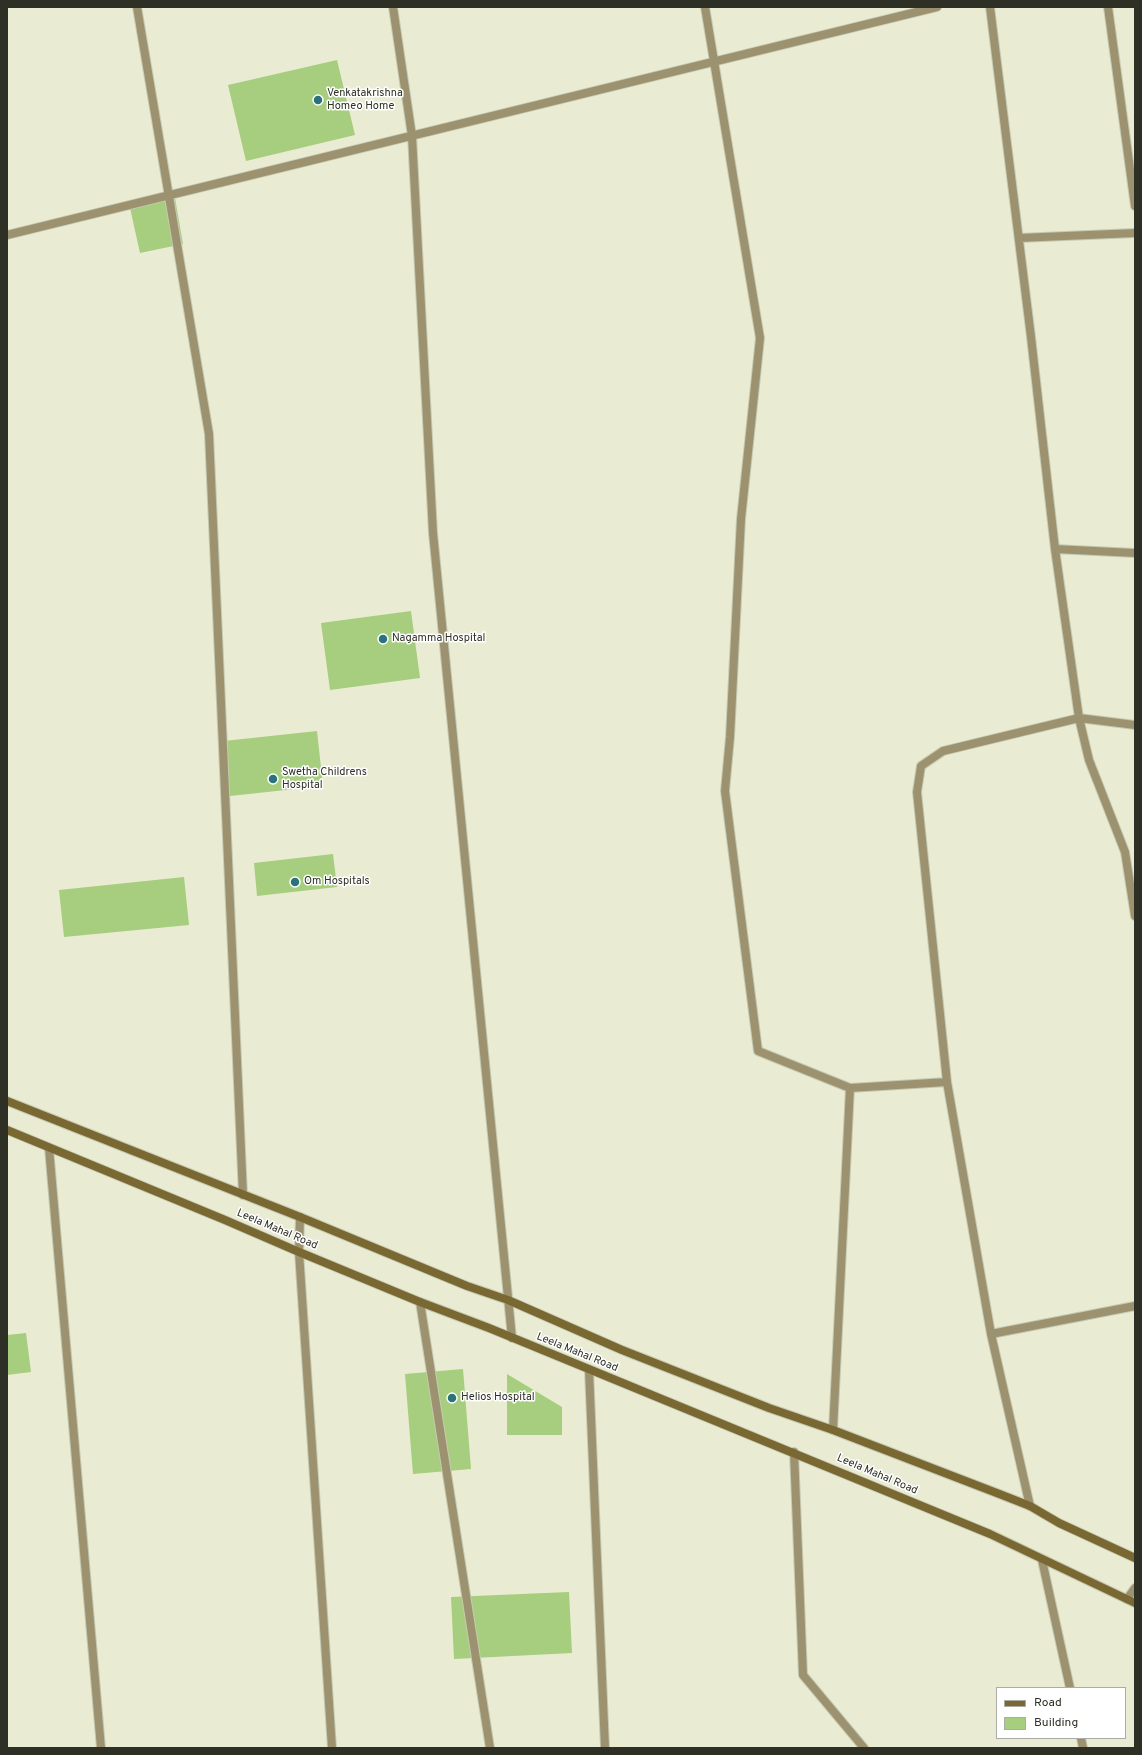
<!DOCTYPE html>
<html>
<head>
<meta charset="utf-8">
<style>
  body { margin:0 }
  #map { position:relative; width:1142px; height:1755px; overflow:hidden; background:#e9ecd2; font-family:Overpass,sans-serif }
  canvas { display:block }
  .frame { position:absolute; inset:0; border:8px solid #2e2f25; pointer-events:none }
  .legend { position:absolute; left:996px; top:1687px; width:130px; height:52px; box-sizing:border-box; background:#fff; border:1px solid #abaca8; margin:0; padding:5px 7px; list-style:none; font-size:12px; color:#2e2f25 }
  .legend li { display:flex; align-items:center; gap:8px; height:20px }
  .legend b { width:20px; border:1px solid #abaca8 }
</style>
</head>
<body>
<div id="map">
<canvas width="1142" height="1755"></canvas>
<div class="frame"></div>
<ul class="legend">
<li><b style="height:5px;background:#796831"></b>Road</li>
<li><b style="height:11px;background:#a7cd7e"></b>Building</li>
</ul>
</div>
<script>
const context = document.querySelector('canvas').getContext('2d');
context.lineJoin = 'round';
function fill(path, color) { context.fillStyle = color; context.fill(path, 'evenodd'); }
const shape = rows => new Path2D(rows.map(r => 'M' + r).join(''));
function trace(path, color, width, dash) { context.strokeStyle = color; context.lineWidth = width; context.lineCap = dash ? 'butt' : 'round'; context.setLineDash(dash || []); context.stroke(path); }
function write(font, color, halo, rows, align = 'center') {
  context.font = font + ' Overpass,sans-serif'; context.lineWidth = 3; context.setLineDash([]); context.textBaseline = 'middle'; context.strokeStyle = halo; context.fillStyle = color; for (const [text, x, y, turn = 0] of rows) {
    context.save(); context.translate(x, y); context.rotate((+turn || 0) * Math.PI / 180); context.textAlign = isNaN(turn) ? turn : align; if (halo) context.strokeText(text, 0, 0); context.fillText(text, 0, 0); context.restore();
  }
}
const building = shape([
  [337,60,355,135,246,161,228,85],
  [175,198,183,244,140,253,130,208],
  [411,611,420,678,330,690,321,623],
  [317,731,323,786,230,796,224,741],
  [333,854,337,887,257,896,254,863],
  [184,877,189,925,64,937,59,890],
  [26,1333,31,1372,7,1375,7,1335],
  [463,1369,471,1469,413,1474,405,1374],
  [507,1374,562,1407,562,1435,507,1435],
  [569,1592,572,1653,454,1659,451,1597]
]);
const minor = shape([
  [137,7,209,434,243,1195],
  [393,7,412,136,433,533,512,1338],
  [705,7,760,338,741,519,730,737,725,791,758,1051,850,1088],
  [990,7,1031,337,1055,549,1079,718,1089,760,1125,852,1135,916],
  [1108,7,1135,206],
  [7,235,937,7],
  [1019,238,1135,233],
  [1055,549,1135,553],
  [1135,725,1079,718,943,751,921,766,917,792,947,1082,991,1334,1135,1306],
  [49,1148,101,1748],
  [300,1217,299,1252,332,1748],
  [420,1302,490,1748],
  [991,1334,1030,1506],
  [589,1370,605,1748],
  [833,1430,850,1088,947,1082],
  [794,1452,803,1675,864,1748],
  [1042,1560,1070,1688],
  [1127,1599,1135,1588],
  [1081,1738,1083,1748]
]);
const secondary = shape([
  [7,1101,300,1217,467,1286,508,1300,622,1350,769,1408,833,1430,1002,1495,1030,1506,1059,1523,1135,1558],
  [7,1130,225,1220,299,1252,420,1302,489,1328,990,1534,1135,1603]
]);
const markers = [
  [318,100,5,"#29737a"],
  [383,639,5,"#29737a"],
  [273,779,5,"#29737a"],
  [295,882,5,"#29737a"],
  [452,1398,5,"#29737a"]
];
const poiNames = [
  ["Venkatakrishna",327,94],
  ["Homeo Home",327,107],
  ["Nagamma Hospital",392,639],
  ["Swetha Childrens",282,773],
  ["Hospital",282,786],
  ["Om Hospitals",304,882],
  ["Helios Hospital",461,1398]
];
const streetNames = [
  ["Leela Mahal Road",277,1230,23],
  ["Leela Mahal Road",577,1353,22],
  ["Leela Mahal Road",877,1475,23]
];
fill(building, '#a7cd7e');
trace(minor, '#c7cab3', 10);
trace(secondary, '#c7cab3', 10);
trace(minor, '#9d926f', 8);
trace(secondary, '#796831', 8);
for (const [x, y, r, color] of markers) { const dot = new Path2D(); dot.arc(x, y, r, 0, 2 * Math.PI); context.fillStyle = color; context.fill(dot); trace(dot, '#fff', 1.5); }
write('11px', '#2e2f25', '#fff', poiNames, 'left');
write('11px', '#2e2f25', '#fff', streetNames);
</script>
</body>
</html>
